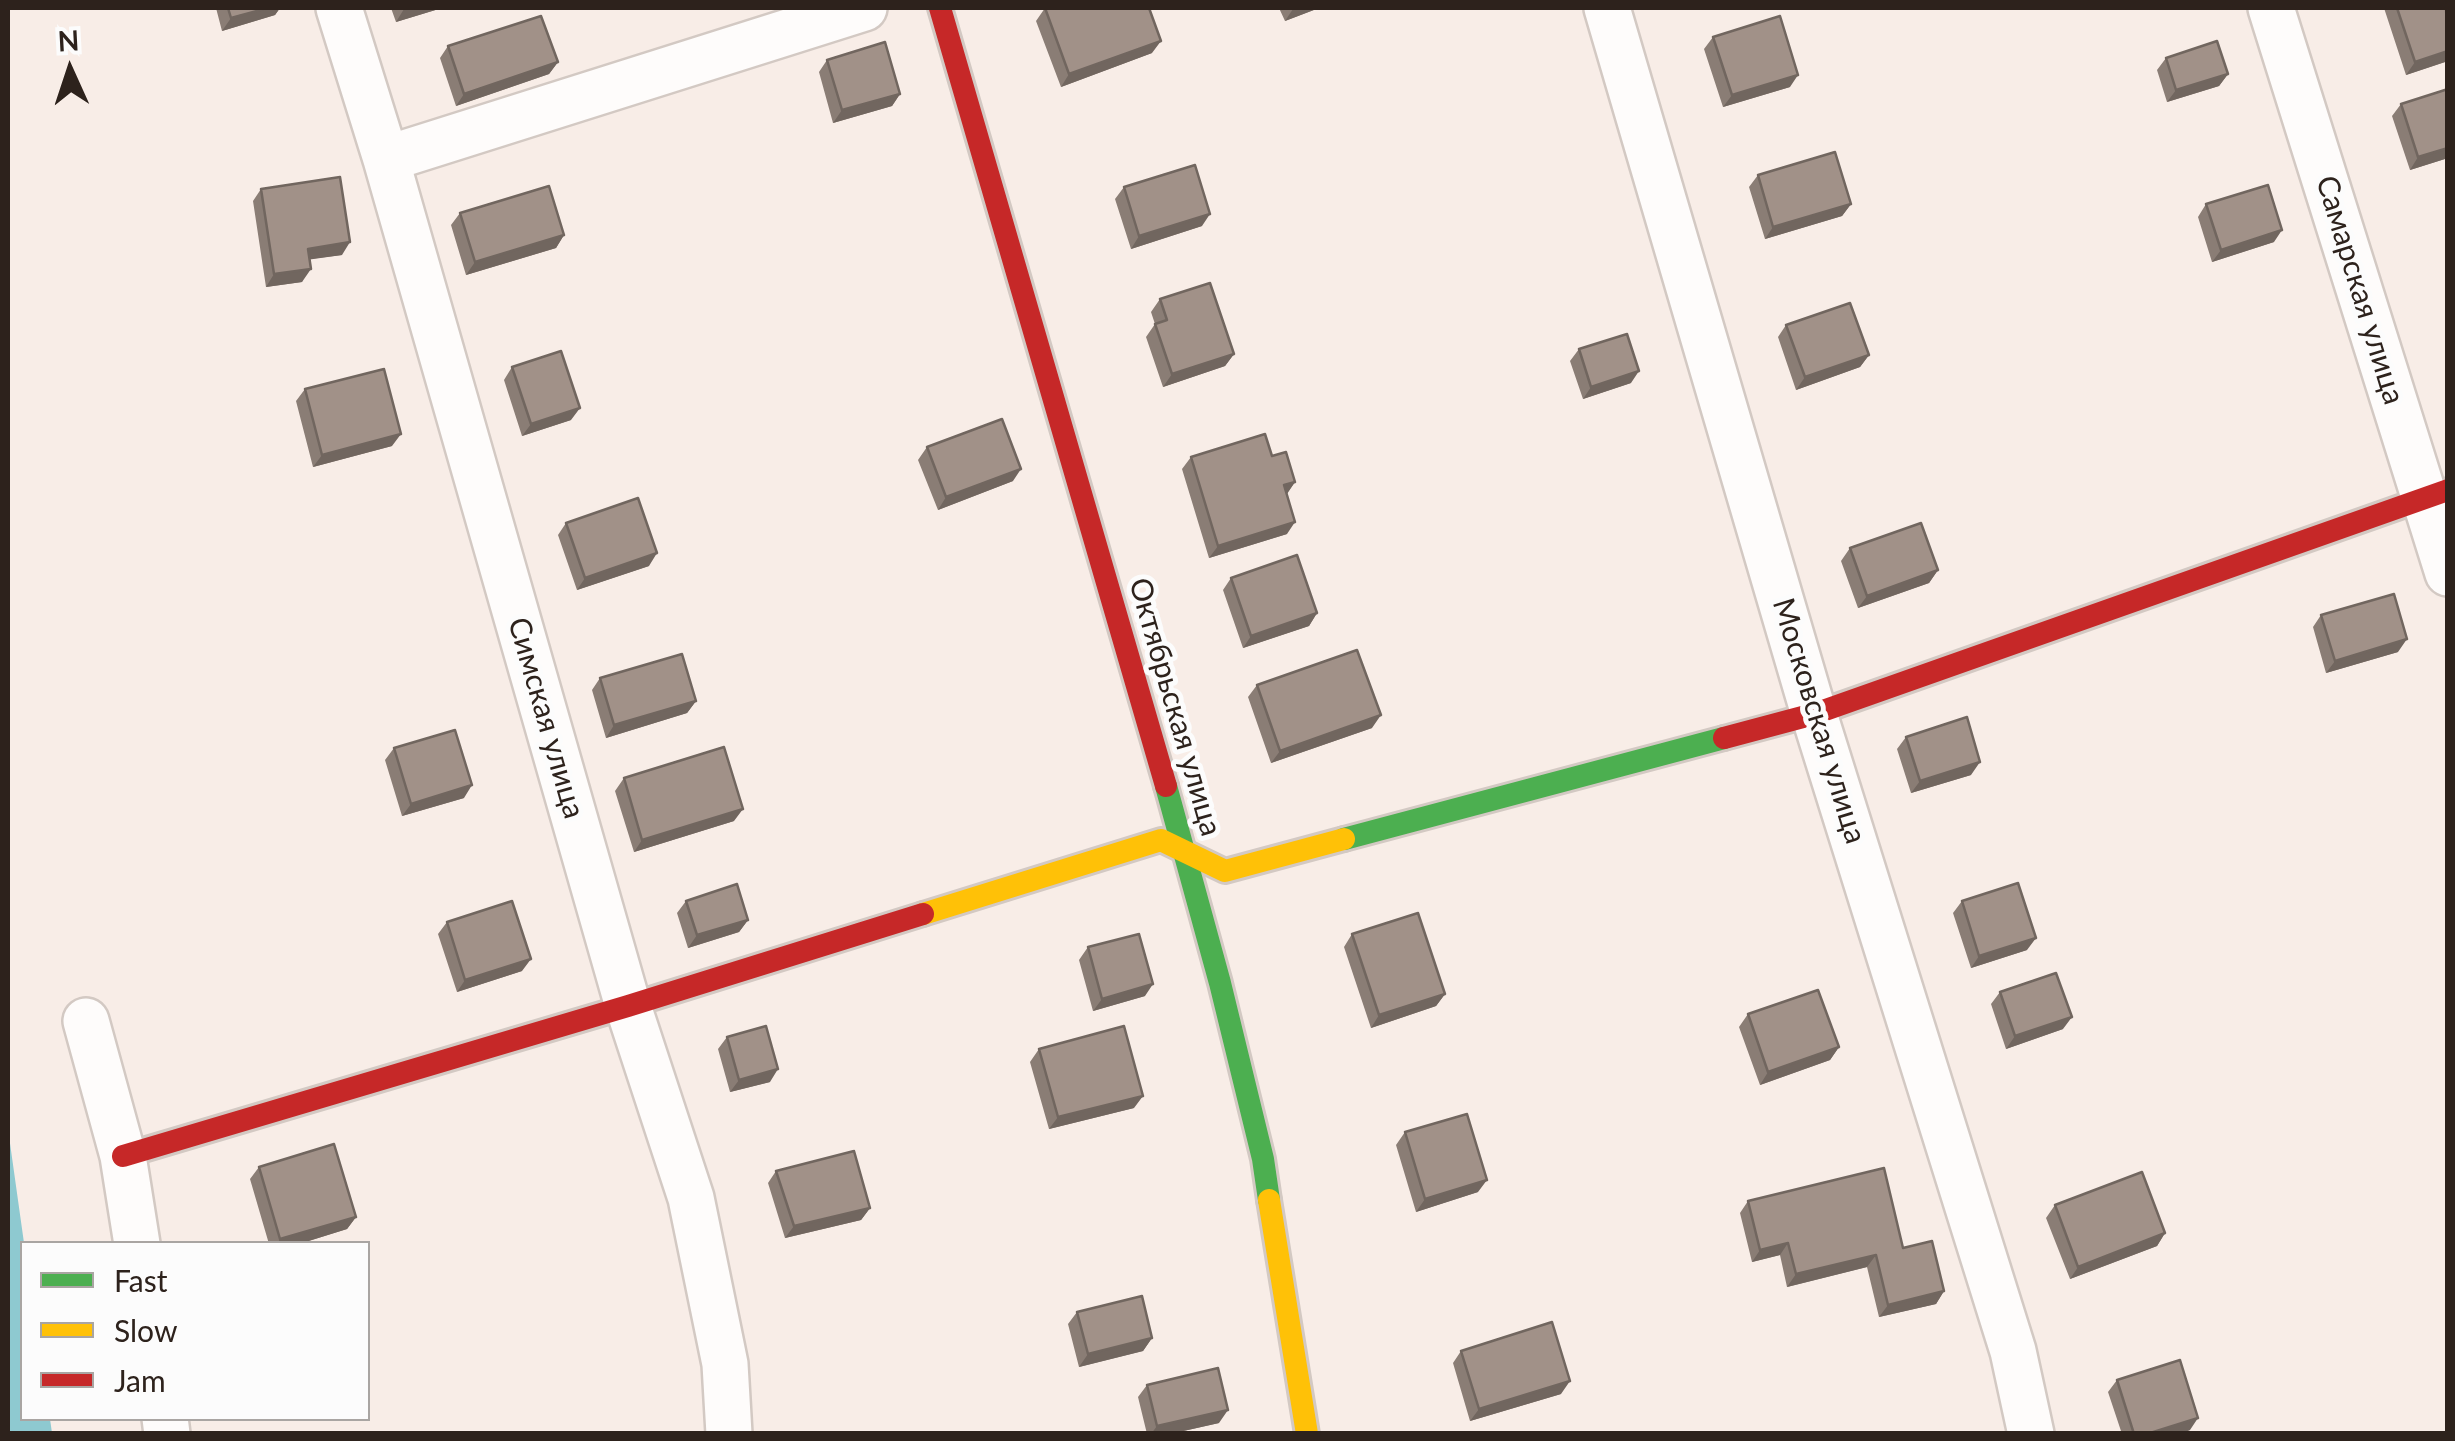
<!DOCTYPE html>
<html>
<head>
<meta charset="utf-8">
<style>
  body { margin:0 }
  #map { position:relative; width:2455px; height:1441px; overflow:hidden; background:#f8ede7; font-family:Lato,sans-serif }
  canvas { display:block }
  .frame { position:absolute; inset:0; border:10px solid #2d221c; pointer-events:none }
  .legend { position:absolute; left:20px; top:1241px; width:350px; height:180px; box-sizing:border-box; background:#fcfcfc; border:2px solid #a9a5a2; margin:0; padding:12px 18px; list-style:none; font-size:30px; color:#2d221c }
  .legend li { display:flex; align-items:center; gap:20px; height:50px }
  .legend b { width:50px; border:2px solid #a9a5a2 }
  .north { position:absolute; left:20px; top:20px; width:100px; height:100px; -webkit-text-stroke:8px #fcfcfc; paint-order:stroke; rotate:357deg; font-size:28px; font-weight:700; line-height:40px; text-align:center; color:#2d221c }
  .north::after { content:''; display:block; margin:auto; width:35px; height:45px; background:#2d221c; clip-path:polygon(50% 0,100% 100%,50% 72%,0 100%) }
</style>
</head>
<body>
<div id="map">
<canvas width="2455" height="1441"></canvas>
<div class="frame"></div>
<ul class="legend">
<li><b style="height:12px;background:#4caf50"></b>Fast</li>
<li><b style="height:12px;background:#ffc107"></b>Slow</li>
<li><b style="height:12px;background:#c62828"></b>Jam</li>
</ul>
<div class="north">N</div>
</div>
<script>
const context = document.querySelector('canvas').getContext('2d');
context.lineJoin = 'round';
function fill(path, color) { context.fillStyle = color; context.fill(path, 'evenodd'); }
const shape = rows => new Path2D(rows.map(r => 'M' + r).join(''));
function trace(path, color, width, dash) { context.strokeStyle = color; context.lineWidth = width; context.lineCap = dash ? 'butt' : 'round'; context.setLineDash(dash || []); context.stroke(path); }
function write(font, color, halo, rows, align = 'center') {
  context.font = font + ' Lato,sans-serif'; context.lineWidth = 10; context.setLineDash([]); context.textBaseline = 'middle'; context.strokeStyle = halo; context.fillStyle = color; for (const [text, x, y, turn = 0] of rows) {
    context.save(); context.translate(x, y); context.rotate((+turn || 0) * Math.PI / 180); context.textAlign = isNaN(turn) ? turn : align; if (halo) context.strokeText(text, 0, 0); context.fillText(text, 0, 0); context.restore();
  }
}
const water = shape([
  [8,1129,24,1243,22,1418,50,1419,52,1433,8,1433]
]);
const street = shape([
  [339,8,386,159,628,1006,691,1198,725,1364,729,1434],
  [1607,8,1814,714,2013,1351,2031,1434],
  [2271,8,2448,573],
  [386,159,864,8],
  [86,1021,123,1156,137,1244],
  [165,1418,167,1434]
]);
const fast = shape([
  [1166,786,1220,983,1263,1159,1269,1200],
  [1344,839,1724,738]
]);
const slow = shape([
  [923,914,1161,840,1225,871,1344,839],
  [1269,1200,1307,1434]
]);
const jam = shape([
  [940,8,1166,786],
  [1724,738,1814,714,2448,490],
  [123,1156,628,1006,923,914]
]);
const wall = shape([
  [216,8,280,8,275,15,222,31],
  [391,8,442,8,396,22],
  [1045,8,1152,53,1061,87,1036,21],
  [1279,8,1319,8,1285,21],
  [2384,8,2446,8,2448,12,2448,61,2406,75],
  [1713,37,1790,87,1723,107,1704,49],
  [448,46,558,62,549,74,456,106,440,58],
  [2166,58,2228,74,2219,86,2167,102,2157,70],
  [827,60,900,94,892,106,833,123,819,72],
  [2401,104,2448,158,2410,170,2392,116],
  [1758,175,1851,204,1842,216,1765,239,1749,187],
  [1124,187,1202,226,1131,249,1115,199],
  [261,189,342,255,310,259,302,282,266,287,253,201],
  [2206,204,2274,242,2212,262,2198,217],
  [460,213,564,235,556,248,466,275,451,225],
  [1160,299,1234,354,1225,366,1163,387,1146,337,1155,324,1151,312],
  [1786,325,1869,355,1860,367,1796,390,1778,337],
  [1579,349,1631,383,1583,399,1570,361],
  [512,367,571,420,522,436,504,380],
  [305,389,392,446,313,467,296,401],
  [927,447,1013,481,938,510,918,460],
  [1272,456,1295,482,1287,493,1287,534,1209,558,1182,469,1191,457],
  [566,523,649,566,577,590,558,535],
  [1850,548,1938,570,1929,583,1858,608,1841,561],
  [1231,578,1317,613,1309,626,1243,648,1223,590],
  [2321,615,2398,652,2326,673,2313,627],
  [600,678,696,701,687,713,606,738,592,690],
  [1257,685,1372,728,1271,763,1248,697],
  [1906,737,1971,775,1911,793,1897,749],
  [394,748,464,798,402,816,385,760],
  [624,778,734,821,634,852,615,791],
  [686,901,748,920,739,932,688,948,677,913],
  [1962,901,2027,950,1971,968,1953,913],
  [447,922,522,971,457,992,438,934],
  [1352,934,1445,994,1436,1006,1371,1028,1344,947],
  [1088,947,1145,996,1093,1011,1079,960],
  [2000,992,2063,1029,2006,1049,1991,1004],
  [1748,1014,1839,1047,1830,1060,1760,1085,1739,1027],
  [727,1037,770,1082,730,1092,718,1049],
  [1039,1049,1134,1108,1049,1129,1030,1062],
  [1405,1132,1478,1192,1416,1212,1396,1145],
  [259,1167,356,1217,347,1229,299,1244,269,1244,250,1179],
  [776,1171,870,1208,861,1220,785,1238,768,1183],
  [1748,1201,1903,1248,1944,1291,1936,1304,1879,1317,1867,1267,1787,1287,1780,1255,1752,1262,1740,1213],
  [2055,1205,2165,1233,2157,1246,2070,1279,2046,1218],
  [1077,1312,1152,1338,1143,1351,1079,1367,1068,1324],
  [1461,1351,1561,1394,1470,1421,1453,1363],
  [2117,1380,2190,1430,2179,1434,2122,1434,2108,1392],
  [1147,1385,1219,1423,1170,1434,1147,1434,1138,1397]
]);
const shadedWall = shape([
  [268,8,280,8,275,15,222,31,231,18],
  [410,8,442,8,396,22,404,9],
  [1297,8,1319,8,1285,21,1293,9],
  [1161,41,1152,53,1061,87,1069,74],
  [2448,51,2448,61,2406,75,2415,62],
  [558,62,549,74,456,106,464,94],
  [2228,74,2219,86,2167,102,2176,90],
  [1798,75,1790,87,1723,107,1732,95],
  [900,94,892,106,833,123,842,110],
  [2448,148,2448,158,2410,170,2418,157],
  [1851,204,1842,216,1765,239,1773,227],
  [1210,214,1202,226,1131,249,1139,236],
  [2282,230,2274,242,2212,262,2221,250],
  [564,235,556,248,466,275,475,262],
  [350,242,342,255,299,261,308,249],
  [311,269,302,282,266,287,274,274],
  [1234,354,1225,366,1163,387,1172,374],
  [1869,355,1860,367,1796,390,1805,377],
  [1639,371,1631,383,1583,399,1591,387],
  [580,408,571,420,522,436,531,424],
  [401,434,392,446,313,467,322,455],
  [1021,469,1013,481,938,510,946,497],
  [1295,482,1287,494,1284,485],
  [1295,522,1287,534,1209,558,1218,546],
  [657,553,649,566,577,590,585,578],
  [1938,570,1929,583,1858,608,1867,596],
  [1317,613,1309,626,1243,648,1251,636],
  [2407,639,2398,652,2326,673,2335,661],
  [696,701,687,713,606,738,614,725],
  [1381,715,1372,728,1271,763,1280,751],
  [1980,762,1971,775,1911,793,1920,781],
  [472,785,464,798,402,816,411,804],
  [743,809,734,821,634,852,642,840],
  [748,920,739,932,688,948,697,935],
  [2036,938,2027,950,1971,968,1979,956],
  [531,959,522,971,457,992,465,980],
  [1153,984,1145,996,1093,1011,1102,999],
  [1445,994,1436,1006,1371,1028,1379,1015],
  [2072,1017,2063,1029,2006,1049,2015,1036],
  [1839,1047,1830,1060,1760,1085,1768,1072],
  [778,1069,770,1082,730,1092,739,1080],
  [1143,1096,1134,1108,1049,1129,1058,1117],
  [1487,1180,1478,1192,1416,1212,1425,1199],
  [870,1208,861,1220,785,1238,794,1226],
  [356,1217,347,1229,299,1244,277,1244,280,1239],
  [2165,1233,2157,1246,2070,1279,2078,1267],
  [1788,1243,1780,1255,1752,1262,1760,1250],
  [1876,1255,1867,1267,1787,1287,1796,1274],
  [1944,1291,1936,1304,1879,1317,1888,1305],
  [1152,1338,1143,1351,1079,1367,1088,1354],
  [1570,1381,1561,1394,1470,1421,1479,1409],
  [1228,1410,1219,1423,1170,1434,1151,1434,1157,1426],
  [2198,1418,2190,1430,2179,1434,2147,1434]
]);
const building = shape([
  [228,8,268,8,231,18,228,8],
  [1045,8,1149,8,1161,41,1069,74,1045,8],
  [2397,8,2446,8,2448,51,2415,62,2397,8],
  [541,16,558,62,464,94,448,46,541,16],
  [1780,16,1798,75,1732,95,1713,37,1780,16],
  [2217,41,2228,74,2176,90,2166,58,2217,41],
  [885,42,900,94,842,110,827,60,885,42],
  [2448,89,2448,148,2418,157,2401,104,2448,89],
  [1835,152,1851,204,1773,227,1758,175,1835,152],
  [1195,165,1210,214,1139,236,1124,187,1195,165],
  [340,177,350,242,308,249,311,269,274,274,261,189,340,177],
  [2268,185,2282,230,2221,250,2206,204,2268,185],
  [549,186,564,235,475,262,460,213,549,186],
  [1210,283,1234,354,1172,374,1155,324,1167,320,1160,299,1210,283],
  [1850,303,1869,355,1805,377,1786,325,1850,303],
  [1627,334,1639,371,1591,387,1579,349,1627,334],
  [561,351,580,408,531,424,512,367,561,351],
  [384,369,401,434,322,455,305,389,384,369],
  [1002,419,1021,469,946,497,927,447,1002,419],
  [1265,434,1272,456,1286,452,1295,482,1284,485,1295,522,1218,546,1191,457,1265,434],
  [638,498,657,553,585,578,566,523,638,498],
  [1921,523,1938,570,1867,596,1850,548,1921,523],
  [1297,555,1317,613,1251,636,1231,578,1297,555],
  [2394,594,2407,639,2335,661,2321,615,2394,594],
  [1357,650,1381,715,1280,751,1257,685,1357,650],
  [682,654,696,701,614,725,600,678,682,654],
  [1967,717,1980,762,1920,781,1906,737,1967,717],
  [455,730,472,785,411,804,394,748,455,730],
  [724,747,743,809,642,840,624,778,724,747],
  [2018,883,2036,938,1979,956,1962,901,2018,883],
  [737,884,748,920,697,935,686,901,737,884],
  [512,901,531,959,465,980,447,922,512,901],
  [1418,913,1445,994,1379,1015,1352,934,1418,913],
  [1139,934,1153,984,1102,999,1088,947,1139,934],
  [2056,973,2072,1017,2015,1036,2000,992,2056,973],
  [1818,990,1839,1047,1768,1072,1748,1014,1818,990],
  [766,1026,778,1069,739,1080,727,1037,766,1026],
  [1124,1026,1143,1096,1058,1117,1039,1049,1124,1026],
  [1467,1114,1487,1180,1425,1199,1405,1132,1467,1114],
  [334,1144,356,1217,280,1239,259,1167,334,1144],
  [854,1151,870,1208,794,1226,776,1171,854,1151],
  [1884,1168,1903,1248,1932,1241,1944,1291,1888,1305,1876,1255,1796,1274,1788,1243,1760,1250,1748,1201,1884,1168],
  [2142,1172,2165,1233,2078,1267,2055,1205,2142,1172],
  [1142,1296,1152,1338,1088,1354,1077,1312,1142,1296],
  [1552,1322,1570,1381,1479,1409,1461,1351,1552,1322],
  [2180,1360,2198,1418,2147,1434,2134,1434,2117,1380,2180,1360],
  [1218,1368,1228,1410,1157,1426,1147,1385,1218,1368]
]);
const streetNames = [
  ["Самарская улица",2360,290,73],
  ["Октябрьская улица",1175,707,74],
  ["Симская улица",546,718,74],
  ["Московская улица",1819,721,73]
];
fill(water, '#8ec9d0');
trace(street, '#d3c9c3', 50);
trace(fast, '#d3c9c3', 28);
trace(slow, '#d3c9c3', 28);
trace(jam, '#d3c9c3', 28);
trace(street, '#fefcfb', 45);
trace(fast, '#4caf50', 22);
trace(slow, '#ffc107', 22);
trace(jam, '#c62828', 22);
fill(wall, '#8a7d75');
fill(shadedWall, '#71665f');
fill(building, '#a19188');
trace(building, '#71665f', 2.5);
write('30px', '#2d221c', '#fcfcfc', streetNames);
</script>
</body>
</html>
